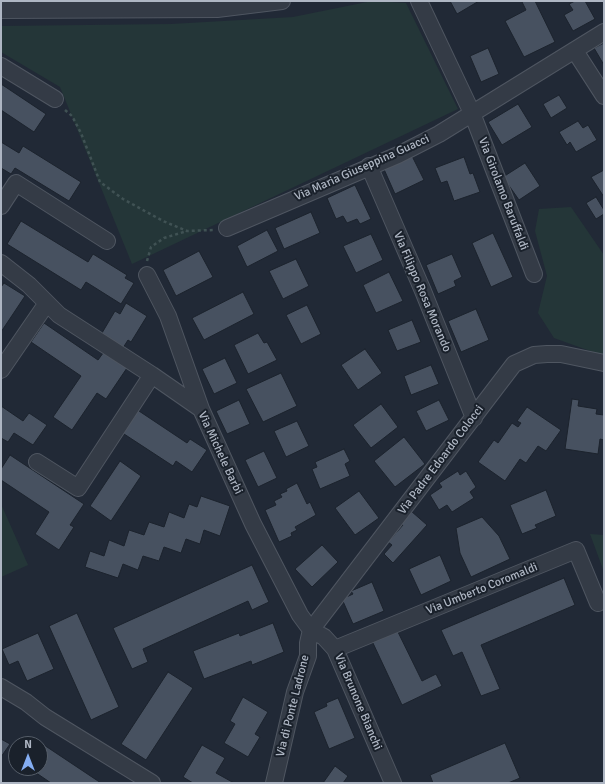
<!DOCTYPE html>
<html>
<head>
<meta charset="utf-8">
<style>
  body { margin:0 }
  #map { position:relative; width:605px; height:784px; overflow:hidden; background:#212936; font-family:Signika,sans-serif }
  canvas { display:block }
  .frame { position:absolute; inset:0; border:2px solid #aeb6c3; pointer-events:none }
  .north { position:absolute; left:8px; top:736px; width:40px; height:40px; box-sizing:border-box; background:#1a212b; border:1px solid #555d68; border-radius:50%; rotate:0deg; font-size:11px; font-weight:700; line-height:16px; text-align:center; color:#aeb6c3 }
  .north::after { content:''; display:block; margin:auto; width:14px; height:18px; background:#84adf2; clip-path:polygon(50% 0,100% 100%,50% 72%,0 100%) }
</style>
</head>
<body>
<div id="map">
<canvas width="605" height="784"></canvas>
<div class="frame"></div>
<div class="north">N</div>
</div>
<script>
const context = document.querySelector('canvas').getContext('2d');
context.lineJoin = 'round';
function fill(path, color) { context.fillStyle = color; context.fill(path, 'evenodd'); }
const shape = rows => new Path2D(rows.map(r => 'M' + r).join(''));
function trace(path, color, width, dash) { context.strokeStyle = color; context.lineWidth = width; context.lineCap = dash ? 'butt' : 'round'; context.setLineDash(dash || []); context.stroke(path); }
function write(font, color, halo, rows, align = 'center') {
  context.font = font + ' Signika,sans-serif'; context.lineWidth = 4; context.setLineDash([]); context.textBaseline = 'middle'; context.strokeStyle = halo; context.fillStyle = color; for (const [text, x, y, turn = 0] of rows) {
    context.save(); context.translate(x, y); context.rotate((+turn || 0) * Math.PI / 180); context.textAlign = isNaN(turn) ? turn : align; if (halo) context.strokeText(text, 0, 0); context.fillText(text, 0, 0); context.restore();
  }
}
const green = shape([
  [372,1,406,3,458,109,132,264,60,87,1,52,1,26,171,24,293,17],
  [571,207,604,255,604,356,554,338,538,313,547,276,535,231,539,209],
  [1,504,28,565,1,577],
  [590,534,604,535,604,572]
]);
const building = shape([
  [450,1,479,1,457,14,450,1],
  [524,1,535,1,555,42,524,57,505,21,526,10,522,2,524,1],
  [575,1,585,1,595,19,573,31,564,15,573,10,569,4,575,1],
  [604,43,604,65,594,48,604,43],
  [488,48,499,74,481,82,470,56,488,48],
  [1,84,46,114,34,132,1,110,1,84],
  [559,95,567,108,551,118,543,104,559,95],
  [518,104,532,127,502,145,488,122,518,104],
  [578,121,583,128,588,125,597,140,576,152,570,142,567,145,559,132,578,121],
  [1,142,19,153,23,146,81,182,69,201,15,168,11,174,1,168,1,142],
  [411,154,424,180,395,194,383,167,411,154],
  [464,157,470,174,473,173,480,192,454,201,447,181,441,183,435,168,464,157],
  [525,163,540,186,519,200,503,177,525,163],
  [604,170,604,197,591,177,604,170],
  [355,185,371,219,360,224,357,219,347,223,343,216,336,219,327,198,355,185],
  [596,197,604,210,604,214,596,219,586,203,596,197],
  [311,212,320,233,284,249,275,228,311,212],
  [21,221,88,262,93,254,127,275,125,278,134,283,121,304,86,282,81,290,7,244,21,221],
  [267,230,278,251,247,267,237,246,267,230],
  [493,233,513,277,491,287,472,243,493,233],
  [371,234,383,260,356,273,343,246,371,234],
  [199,251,213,277,176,296,163,270,199,251],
  [452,254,462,277,454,281,456,286,438,294,426,265,452,254],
  [296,259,309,286,283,299,269,271,296,259],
  [389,272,403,301,376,313,363,285,389,272],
  [4,283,25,296,1,332,1,287,4,283],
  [243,292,254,314,204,340,192,318,243,292],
  [126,303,147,316,131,342,128,340,121,351,99,338,115,311,120,314,126,303],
  [307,305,321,334,301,344,286,315,307,305],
  [476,309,489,340,461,352,448,321,476,309],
  [412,320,421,342,397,351,388,330,412,320],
  [44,323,98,360,106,349,129,365,106,399,97,393,72,430,53,417,81,376,31,342,44,323],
  [258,333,264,343,267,342,277,360,248,374,234,345,258,333],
  [365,349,382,373,358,390,341,365,365,349],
  [225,358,237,383,214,394,202,369,225,358],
  [431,365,439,384,411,395,404,376,431,365],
  [281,373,297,406,263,422,246,389,281,373],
  [572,399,579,400,578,406,597,409,596,414,604,415,604,440,600,439,598,454,565,449,572,399],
  [239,400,250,424,227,434,216,411,239,400],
  [439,400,449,420,426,431,416,411,439,400],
  [381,404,398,427,371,448,353,425,381,404],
  [1,406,23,421,29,413,47,425,33,445,14,433,8,442,1,438,1,406],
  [527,407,561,430,546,451,538,446,526,463,520,459,505,481,478,462,494,440,498,443,512,423,518,427,521,423,517,421,527,407],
  [136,409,187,443,190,439,207,450,192,472,176,461,173,466,121,432,136,409],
  [297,421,309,446,286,457,274,431,297,421],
  [404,437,425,464,395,487,374,461,404,437],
  [344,449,350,461,345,464,350,476,320,489,312,469,317,467,315,462,344,449],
  [264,451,277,478,258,487,245,460,264,451],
  [10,455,84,504,70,525,74,527,59,550,35,534,49,512,1,480,1,469,10,455],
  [120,461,141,476,111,521,90,506,120,461],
  [458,471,460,475,466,471,476,487,470,492,474,498,452,512,447,505,439,510,430,495,442,487,439,483,458,471],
  [297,483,307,504,310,502,316,515,295,527,297,530,291,533,292,536,279,542,265,510,276,505,274,501,282,497,280,494,287,491,286,489,297,483],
  [546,490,556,516,535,525,537,528,522,534,510,505,546,490],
  [359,491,379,518,355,535,335,508,359,491],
  [201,496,230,506,220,536,204,530,200,544,186,539,181,553,164,547,159,561,143,556,138,570,123,564,118,578,85,567,90,551,104,556,109,540,124,546,129,530,144,535,149,522,164,527,169,512,184,518,189,504,197,507,201,496],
  [411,511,427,525,393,563,384,554,392,545,388,542,403,525,401,523,411,511],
  [482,517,499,536,510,559,471,577,460,553,456,528,482,517],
  [322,545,338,562,312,587,295,569,322,545],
  [440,555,451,581,421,595,409,569,440,555],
  [252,565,269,602,252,610,248,601,143,649,148,662,132,669,113,628,252,565],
  [564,578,575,605,481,645,500,689,481,696,462,652,453,656,441,630,564,578],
  [372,582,384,611,353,624,342,599,353,594,351,591,372,582],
  [77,613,119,707,91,720,49,626,77,613],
  [273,623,284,652,252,665,251,661,204,679,193,651,239,633,240,636,273,623],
  [397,630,422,681,436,674,442,686,402,705,372,641,397,630],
  [38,633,54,669,27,681,18,661,9,665,2,649,38,633],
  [168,672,193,688,146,760,121,744,168,672],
  [243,697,268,712,255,734,260,737,248,757,224,743,235,724,230,721,243,697],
  [338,698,355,738,329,749,314,712,327,706,326,703,338,698],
  [1,739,10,744,1,757,1,739],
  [41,743,101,783,51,783,29,768,40,768,41,743],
  [505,743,520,778,508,783,433,783,430,775,505,743],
  [202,745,225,758,216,773,234,783,193,783,183,777,202,745],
  [335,766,348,776,343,783,323,783,335,766]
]);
const path = shape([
  [65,110,72,116,81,133,100,182,123,199,163,221,187,231,213,230],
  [147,261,151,247,164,238,187,231]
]);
const street = shape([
  [419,1,472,113,534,274],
  [1,10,217,9,282,1],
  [575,51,604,96],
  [1,66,55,99],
  [369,166,423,291,474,418],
  [1,206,16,183,107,241],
  [227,228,398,155,439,134,604,32],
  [1,263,29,285,59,315,152,375,201,409,253,524,300,615,311,630,324,637,335,649,393,783],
  [147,275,168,316,201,409],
  [1,370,47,303],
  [37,462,78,488,152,375],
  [335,649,576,550,598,603],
  [1,687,26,702,45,717,152,783],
  [274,783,295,692,308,656,308,643,311,630,514,364,534,355,547,354,561,354,604,363]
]);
const streetNames = [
  ["Via Maria Giuseppina Guacci",362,168,-24],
  ["Via Girolamo Baruffaldi",503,194,69],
  ["Via Filippo Rosa Morando",422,292,67],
  ["Via Michele Barbi",220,453,65],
  ["Via Padre Edoardo Colocci",441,460,-53],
  ["Via Umberto Coromaldi",482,589,-22],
  ["Via Brunone Bianchi",358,702,67],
  ["Via di Ponte Ladrone",293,706,-76]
];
fill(green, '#243638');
fill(building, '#475160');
trace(building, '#1c232d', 1);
trace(street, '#4f5661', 18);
trace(path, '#405254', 2.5, [3, 3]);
trace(street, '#343b46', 16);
write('12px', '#aeb6c3', '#1a212b', streetNames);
</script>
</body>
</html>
